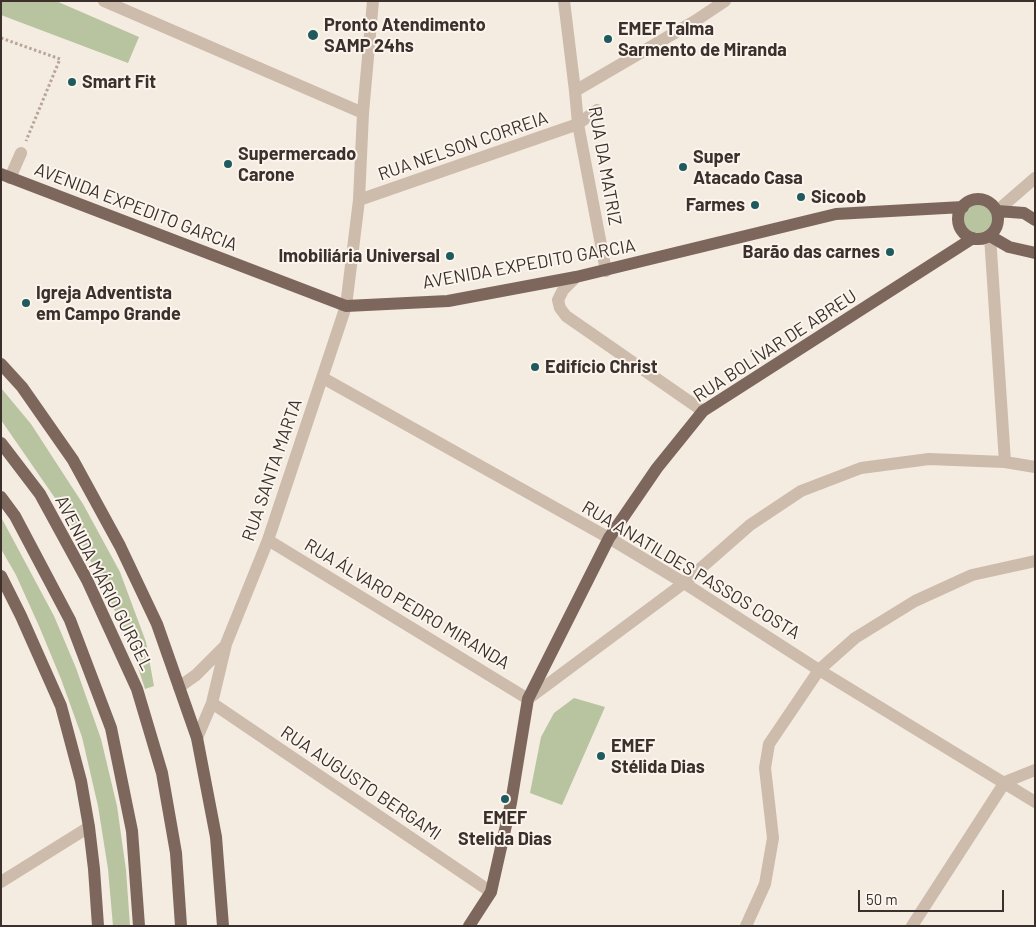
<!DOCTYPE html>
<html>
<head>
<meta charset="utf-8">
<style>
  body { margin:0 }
  #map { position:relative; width:1036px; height:927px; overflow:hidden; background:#f4ebe1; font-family:Barlow,sans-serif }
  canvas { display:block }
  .frame { position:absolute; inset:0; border:2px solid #3b302b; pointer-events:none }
  .scale { position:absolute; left:858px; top:890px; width:146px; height:22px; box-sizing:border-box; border:2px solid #3b302b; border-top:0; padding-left:6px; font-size:15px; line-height:18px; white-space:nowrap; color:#3b302b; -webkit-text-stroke:4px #fbf5ee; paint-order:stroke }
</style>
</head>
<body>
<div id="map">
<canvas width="1036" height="927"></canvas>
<div class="frame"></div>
<div class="scale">50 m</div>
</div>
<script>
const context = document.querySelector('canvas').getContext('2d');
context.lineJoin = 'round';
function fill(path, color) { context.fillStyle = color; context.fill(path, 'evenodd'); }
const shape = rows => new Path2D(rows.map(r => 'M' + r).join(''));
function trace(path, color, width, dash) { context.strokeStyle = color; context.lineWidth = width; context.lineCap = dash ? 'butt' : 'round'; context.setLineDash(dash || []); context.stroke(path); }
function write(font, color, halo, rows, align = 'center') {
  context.font = font + ' Barlow,sans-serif'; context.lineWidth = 4; context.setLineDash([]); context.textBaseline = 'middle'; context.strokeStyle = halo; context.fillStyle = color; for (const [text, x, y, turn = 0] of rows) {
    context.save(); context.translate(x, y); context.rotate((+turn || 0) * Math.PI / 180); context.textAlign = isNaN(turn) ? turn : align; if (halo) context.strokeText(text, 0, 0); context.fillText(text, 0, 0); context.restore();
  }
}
const green = shape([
  [1,1,56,1,139,37,128,63,1,15],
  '958 219a20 20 0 1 1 40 0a20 20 0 1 1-40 0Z',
  [1,388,31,424,83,504,120,572,146,642,154,686,145,689,131,646,101,581,66,514,1,420],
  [1,517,54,616,76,668,101,739,117,806,126,870,130,926,113,926,108,869,98,806,82,737,61,679,39,626,16,575,1,549],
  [574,698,605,707,562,805,530,793,541,737,554,713]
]);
const path = shape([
  [1,38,60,59,26,141]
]);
const minor = shape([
  [104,1,363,113],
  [564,1,575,91],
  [10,178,21,153],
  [359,200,578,124,597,110],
  [997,211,1035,178],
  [990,236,1005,462],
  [606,271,578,124,575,91,695,21,725,1],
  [576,277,563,290,558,300,560,308,566,316,703,411],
  [323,378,609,538,684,583,819,670,1035,802],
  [268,540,528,699,684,583,750,525,801,491,861,468,929,459,1005,462,1035,467],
  [179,687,196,675,225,646],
  [212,703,491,892],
  [197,738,212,703,226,644,268,540,346,306,359,200,363,113,373,1],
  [1,882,89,827],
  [746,926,765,884,773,838,765,768,769,744,819,670,855,638,915,601,972,575,1035,561],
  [912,926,1005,782,1035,770]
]);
const major = shape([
  [1,174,346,306,448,301,576,277,836,214,963,207],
  '958 219a20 20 0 1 1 40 0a20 20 0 1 1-40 0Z',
  [997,211,1024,213,1035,220],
  [990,236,1009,247,1035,253],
  [1,364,22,387,73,460,120,546,157,624,197,738,216,837,223,926],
  [1,443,40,494,87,580,137,689,162,773,176,853,181,926],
  [1,497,15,516,70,620,111,728,132,831,139,926],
  [1,576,21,616,61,706,81,781,89,827,94,869,98,926],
  [469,926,491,892,511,803,528,699,609,538,657,468,703,411,973,238]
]);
const markers = [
  [313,35,6,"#1f5a5e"],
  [608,39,5,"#1f5a5e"],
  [72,82,5,"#1f5a5e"],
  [228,164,5,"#1f5a5e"],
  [683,167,5,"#1f5a5e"],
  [801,197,5,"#1f5a5e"],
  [755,205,5,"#1f5a5e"],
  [890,252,5,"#1f5a5e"],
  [450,256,5,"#1f5a5e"],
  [26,303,5,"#1f5a5e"],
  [535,367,5,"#1f5a5e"],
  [601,756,5,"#1f5a5e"],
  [505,799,5,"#1f5a5e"]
];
const poiNames = [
  ["Pronto Atendimento",324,25],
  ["SAMP 24hs",324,46],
  ["EMEF Talma",618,29],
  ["Sarmento de Miranda",618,50],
  ["Smart Fit",82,82],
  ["Supermercado",238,154],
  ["Carone",238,175],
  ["Super",693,157],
  ["Atacado Casa",693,178],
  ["Sicoob",811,197],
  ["Farmes",745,205,"right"],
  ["Barão das carnes",880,252,"right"],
  ["Imobiliária Universal",440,256,"right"],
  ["Igreja Adventista",36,293],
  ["em Campo Grande",36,314],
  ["Edifício Christ",545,367],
  ["EMEF",611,746],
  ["Stélida Dias",611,767],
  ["EMEF",505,818,"center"],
  ["Stelida Dias",505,839,"center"]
];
const streetNames = [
  ["RUA NELSON CORREIA",463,146,-19],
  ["RUA DA MATRIZ",605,166,80],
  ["AVENIDA EXPEDITO GARCIA",136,207,21],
  ["AVENIDA EXPEDITO GARCIA",529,264,-10],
  ["RUA BOLÍVAR DE ABREU",775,346,-33],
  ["RUA SANTA MARTA",272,470,-71],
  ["RUA ANATILDES PASSOS COSTA",691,570,31],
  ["AVENIDA MÁRIO GURGEL",104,583,63],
  ["RUA ÁLVARO PEDRO MIRANDA",407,604,31],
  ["RUA AUGUSTO BERGAMI",361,783,34]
];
fill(green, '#b8c4a0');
trace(path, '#b9a596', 3, [2.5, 2.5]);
trace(minor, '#cdbbac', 12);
trace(major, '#7d675c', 12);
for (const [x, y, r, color] of markers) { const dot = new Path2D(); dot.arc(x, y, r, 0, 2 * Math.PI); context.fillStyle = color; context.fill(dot); trace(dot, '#fbf5ee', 2); }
write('bold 18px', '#3b302b', '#fbf5ee', poiNames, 'left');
write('18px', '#3b302b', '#fbf5ee', streetNames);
</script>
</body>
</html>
